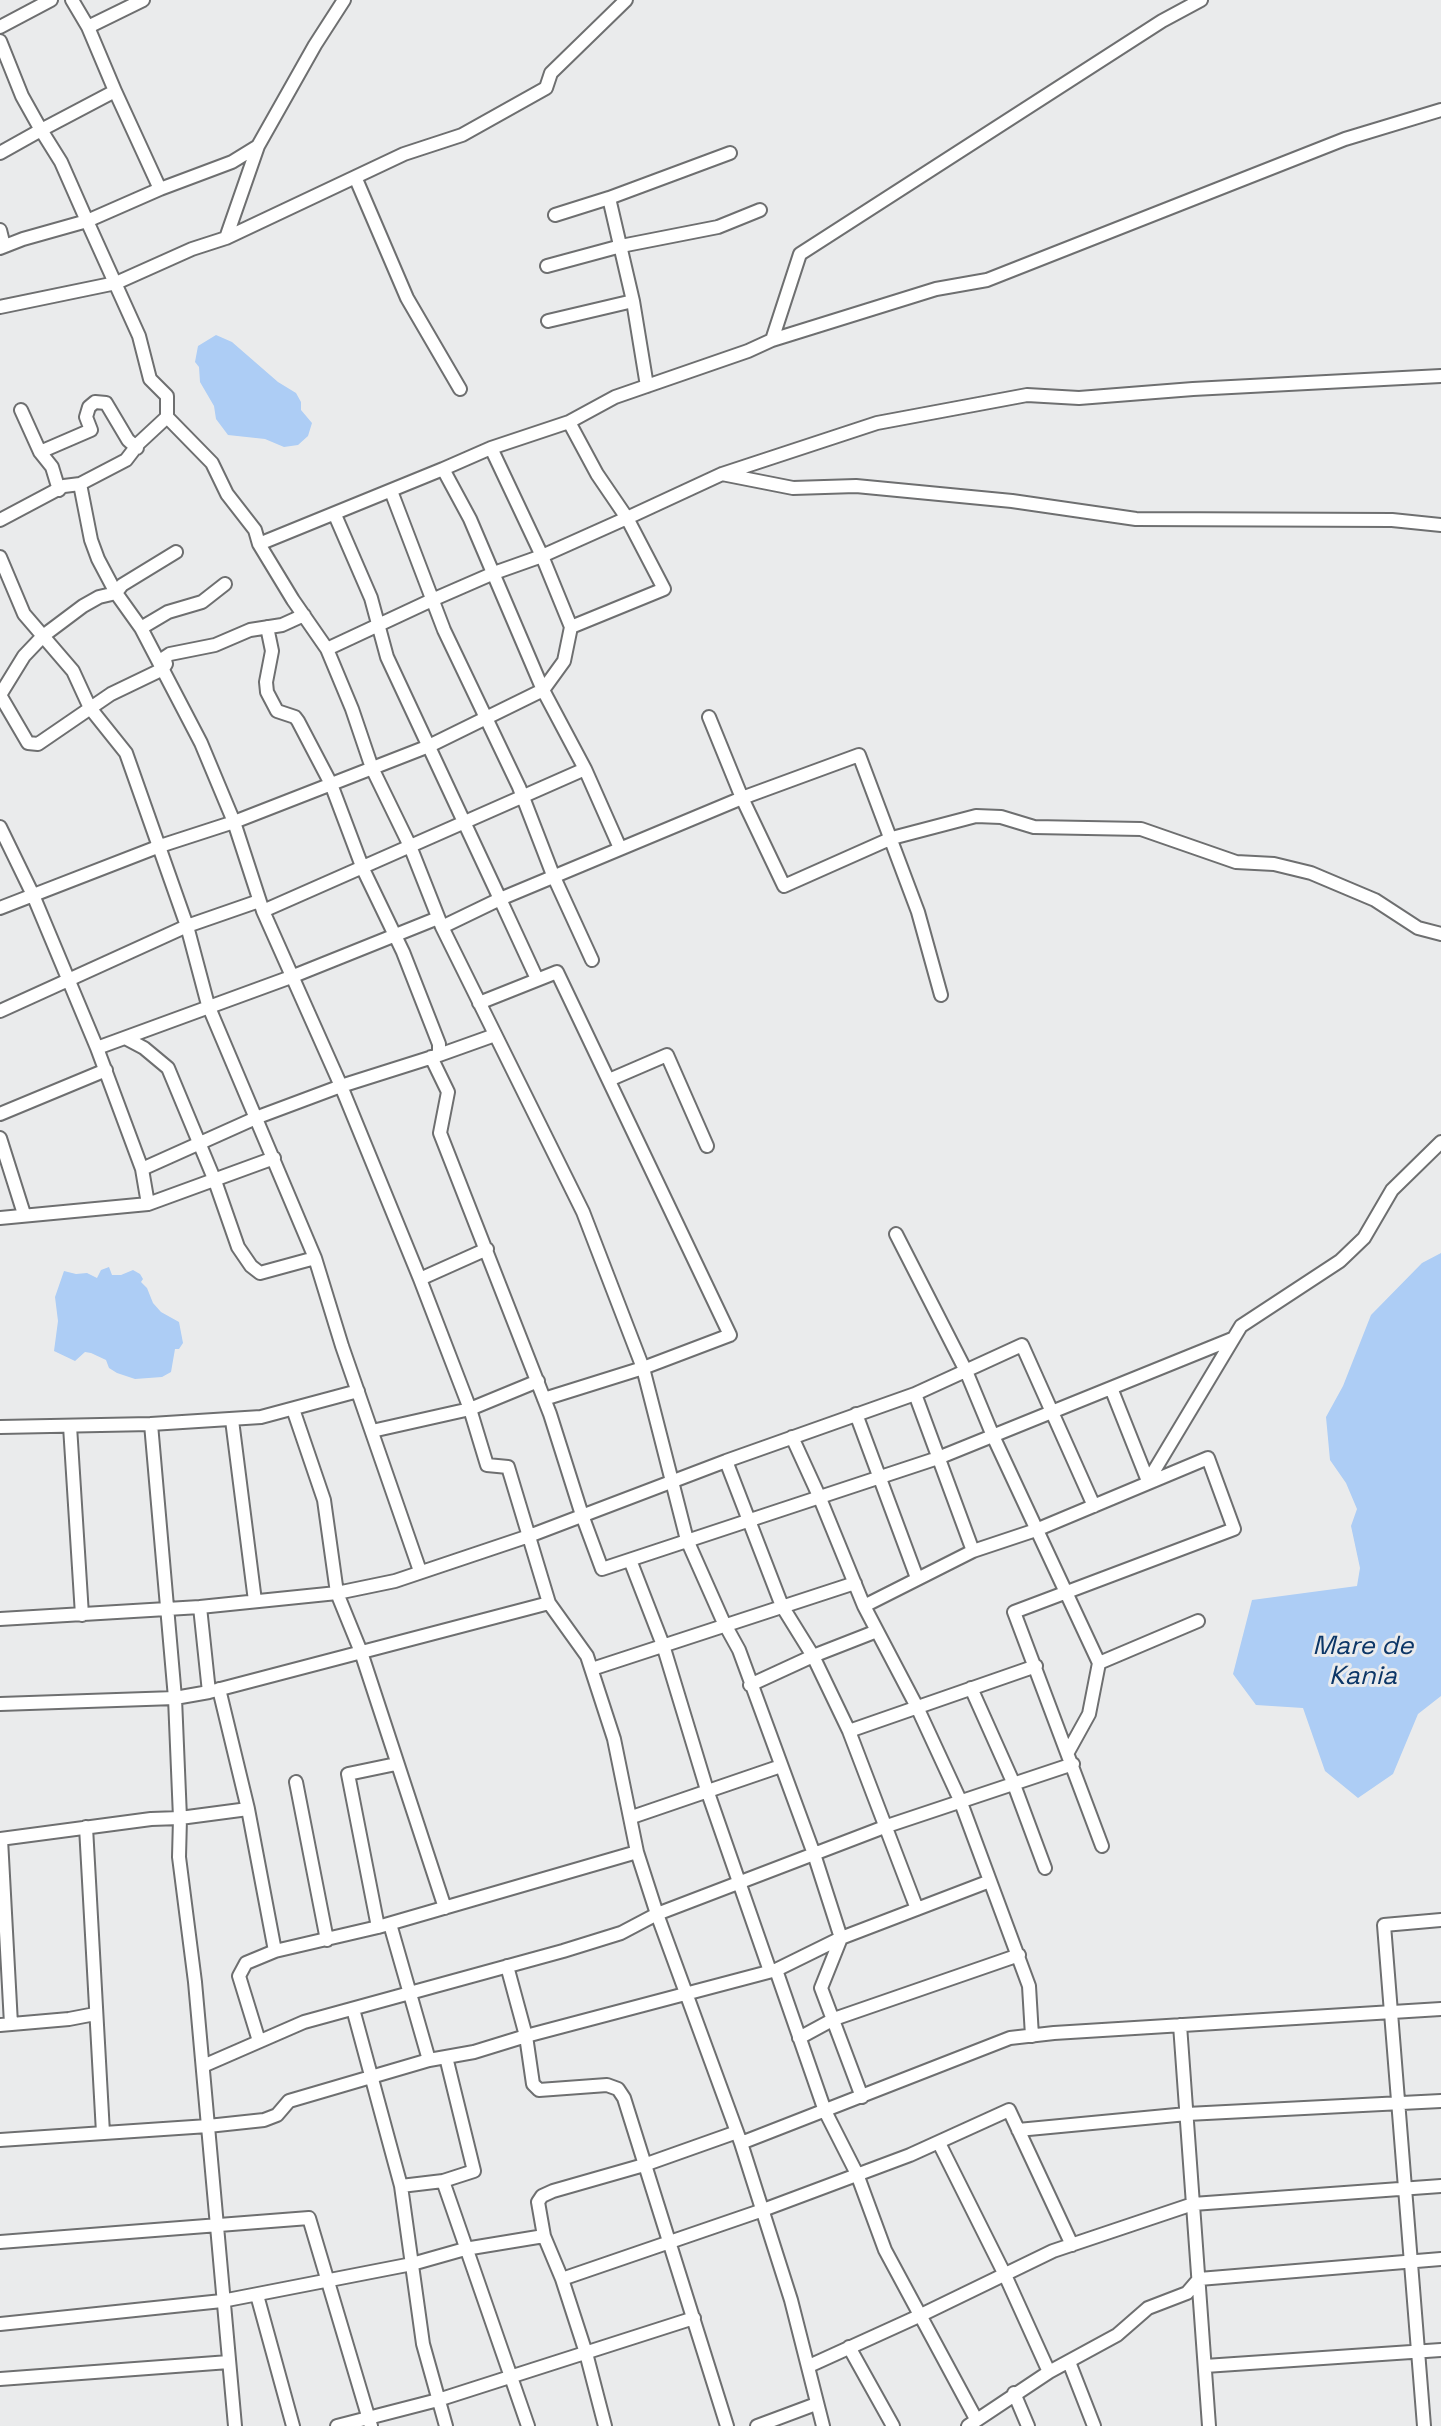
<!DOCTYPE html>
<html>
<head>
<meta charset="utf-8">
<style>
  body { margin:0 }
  canvas { display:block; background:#eaebec }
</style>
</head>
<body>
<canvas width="1441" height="2426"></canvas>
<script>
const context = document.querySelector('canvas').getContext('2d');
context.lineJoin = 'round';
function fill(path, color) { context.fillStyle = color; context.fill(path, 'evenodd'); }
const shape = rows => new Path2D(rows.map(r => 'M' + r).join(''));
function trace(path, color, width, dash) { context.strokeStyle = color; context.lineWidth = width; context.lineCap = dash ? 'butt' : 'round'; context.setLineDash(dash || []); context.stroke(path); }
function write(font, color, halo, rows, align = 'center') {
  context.font = font + ' "Space Grotesk",sans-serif'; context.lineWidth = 6; context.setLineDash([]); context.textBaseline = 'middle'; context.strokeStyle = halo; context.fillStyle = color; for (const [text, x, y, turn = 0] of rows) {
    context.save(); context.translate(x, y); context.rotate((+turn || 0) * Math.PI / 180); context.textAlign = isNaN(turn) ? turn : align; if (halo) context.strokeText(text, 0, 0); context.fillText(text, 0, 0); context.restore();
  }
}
const water = shape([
  [216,335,232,342,278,382,296,393,301,402,301,410,312,423,308,436,298,445,284,447,265,439,228,435,216,419,214,406,200,382,199,367,195,362,198,346],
  [1441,1253,1441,1696,1418,1714,1393,1774,1358,1798,1325,1771,1303,1708,1256,1705,1233,1674,1252,1600,1357,1586,1360,1568,1351,1526,1357,1509,1346,1483,1330,1460,1326,1417,1343,1386,1371,1315,1422,1263],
  [109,1267,112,1275,121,1275,133,1270,140,1274,143,1279,141,1282,147,1288,153,1303,161,1312,179,1322,183,1343,179,1349,175,1349,171,1372,162,1377,135,1379,117,1373,109,1368,106,1360,91,1353,85,1352,75,1361,54,1351,58,1321,55,1297,64,1271,76,1274,87,1273,97,1278,101,1270]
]);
const minor = shape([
  [72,0,88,27,115,91],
  [0,27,51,0],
  [88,27,143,0],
  [0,41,22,96,41,130,0,153],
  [356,179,407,298,460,389],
  [160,189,115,91,41,130,61,162,87,221,160,189,232,162,258,146],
  [609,198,633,301,647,386],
  [555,215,609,198,730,153],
  [0,230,4,246],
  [226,238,404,154,462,135,546,88,551,73,626,0],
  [0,248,23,239,87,221,139,336,150,379,167,396,167,417,139,443,126,460,80,484,64,486,0,520],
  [547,266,621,246,718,227,760,210],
  [0,307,116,283,192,249,226,238,258,146,315,45,344,0],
  [548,321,633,301],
  [772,340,800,254,1162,21,1201,0],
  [21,410,40,452,52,467,59,490],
  [167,417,212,463,227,494,255,530,259,544,293,600,327,649,352,709,372,768,410,846,442,927,583,1212,643,1368,687,1540,723,1621,739,1650,814,1854,841,1938,821,1988,862,2097],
  [569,422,615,397,748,351,772,340,936,289,987,280,1345,139,1441,110],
  [491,448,542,556,571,627],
  [40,452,91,430,86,417,89,407,95,402,106,403,128,440,137,448],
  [722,474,793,488,856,486,1012,501,1136,519,1392,520,1441,525],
  [80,484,91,540,98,559,116,593,141,628,201,743,234,822,263,911,341,1086,420,1279,470,1409,487,1465,508,1467,549,1603,587,1656,614,1739,637,1852,657,1914,741,2143,791,2300,823,2426],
  [391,491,444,630,519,787,553,875,592,960],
  [335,515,371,598,387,657,500,899,442,927],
  [259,544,443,469,470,519,543,690,585,769,620,848],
  [0,557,24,614,73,671,90,708,126,753,187,926,208,1005,315,1258,342,1346,420,1571],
  [267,627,272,651,266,682,267,692,277,711,295,717,298,721,331,784,363,869,403,952,439,1044,439,1055],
  [141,628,168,612,202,602,225,584],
  [327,649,432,600,494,573,542,556,627,518,597,474,569,422,491,448,443,469],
  [0,695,28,743,38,744,111,694,163,669,166,664,164,658,170,654,215,645,250,630,282,625,304,615],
  [0,695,24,656,43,636,83,606,99,597,116,593,122,585,176,552],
  [709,717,742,798,784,886,892,838,976,816,1001,817,1034,827,1141,829,1236,862,1274,864,1311,873,1375,900,1418,928,1441,934],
  [0,827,33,895,97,1048,142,1169,148,1204],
  [0,908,160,846,234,822,429,746,543,690,564,661,571,627,664,589,627,518,722,474,877,423,1027,395,1079,398,1193,389,1441,376],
  [263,911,585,769],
  [537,979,500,899,742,798,859,755,918,912,941,995],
  [479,1003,557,972,730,1335,643,1368,544,1399],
  [0,1011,187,926,259,901],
  [127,1039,144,1048,168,1068,215,1181,238,1247,251,1266,260,1273,315,1258],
  [97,1048,291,977,438,918],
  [431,1057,448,1092,440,1133,550,1414,582,1515,602,1569,938,1458,1232,1339],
  [609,1080,667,1055,707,1146],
  [0,1114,106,1070],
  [0,1138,24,1214],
  [142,1169,258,1117,341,1086,439,1055,495,1035],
  [0,1218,148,1204,274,1158],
  [896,1234,966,1371,993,1436,1099,1663],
  [420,1279,487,1249],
  [1111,1388,1148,1481],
  [915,1394,973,1551],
  [293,1409,324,1500,337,1593,361,1652,445,1908],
  [856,1414,917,1578],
  [232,1420,255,1601],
  [151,1424,175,1698,180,1818,179,1857,195,1982,235,2426],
  [70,1426,82,1615],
  [0,1427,151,1424,261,1417,358,1391],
  [372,1431,470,1409,538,1381],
  [792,1437,819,1496,864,1606,917,1707,960,1800,1029,1986,1032,2036],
  [726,1461,782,1606,813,1656,849,1731,917,1909],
  [1148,1481,1241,1326,1340,1261,1364,1238,1392,1190,1441,1142],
  [630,1560,663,1645,707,1790,770,1971],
  [864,1606,973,1551,1036,1530,1208,1458,1234,1529,1014,1612,1102,1846],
  [200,1607,209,1692],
  [0,1619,200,1607,337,1593,395,1581,529,1536,726,1461,915,1394,1022,1345,1094,1506],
  [592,1669,855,1583],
  [750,1685,813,1656,877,1631],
  [971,1688,1013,1782,1045,1868],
  [219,1689,248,1809,275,1951],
  [0,1704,175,1698,209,1692,549,1603],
  [849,1731,1036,1666],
  [1068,1752,1089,1714,1099,1663,1198,1621],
  [296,1782,327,1940],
  [632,1817,781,1766],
  [86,1827,103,2133],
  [0,1839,151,1819,180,1818,248,1809],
  [1,1839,11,2024],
  [390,1924,429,2060],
  [378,1927,348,1774,396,1764],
  [507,1966,526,2036,533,2084,539,2090,607,2085,618,2089,624,2098,727,2426],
  [776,1970,825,2111,857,2174,885,2250,976,2419],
  [353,2009,401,2186,423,2344,446,2426],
  [0,2025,69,2019,95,2014],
  [1180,2025,1209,2426],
  [799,2038,834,2019,1019,1955],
  [259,2041,239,1976,246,1963,275,1951,378,1927,637,1852],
  [203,2066,304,2022,563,1951,621,1933,657,1914,887,1826,1073,1764],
  [1018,2130,1187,2114,1441,2101],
  [0,2140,208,2126,264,2120,277,2115,289,2101,429,2060,474,2052,526,2036,776,1970,841,1938,990,1881],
  [741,2143,1010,2038,1054,2033,1441,2009],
  [939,2143,1005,2275,1049,2372],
  [443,2181,528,2426],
  [401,2186,443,2181,474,2171,446,2057],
  [0,2242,309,2218,371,2426],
  [562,2279,763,2210,910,2155,1009,2110,1072,2245],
  [257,2295,293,2426],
  [0,2324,222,2301,412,2264,465,2249,544,2236],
  [849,2347,893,2426],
  [1069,2362,1094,2426],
  [809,2366,919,2316,1053,2251,1193,2204,1441,2186],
  [1205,2366,1441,2350],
  [0,2379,229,2362],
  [1014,2393,1028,2426],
  [337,2426,438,2400,694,2318],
  [605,2426,586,2353,562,2279,544,2236,538,2202,542,2196,553,2191,644,2165,737,2132],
  [757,2426,816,2404],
  [968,2426,1049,2372,1117,2335,1148,2308,1187,2293,1199,2279,1441,2259],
  [1424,2426,1384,1925,1441,1920]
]);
const waterNames = [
  ["Mare de",1363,1647],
  ["Kania",1363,1677]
];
fill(water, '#adcdf5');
trace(minor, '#6e6f70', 16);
trace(minor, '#fff', 12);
write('italic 26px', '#0c3667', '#eaebec', waterNames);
</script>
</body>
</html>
